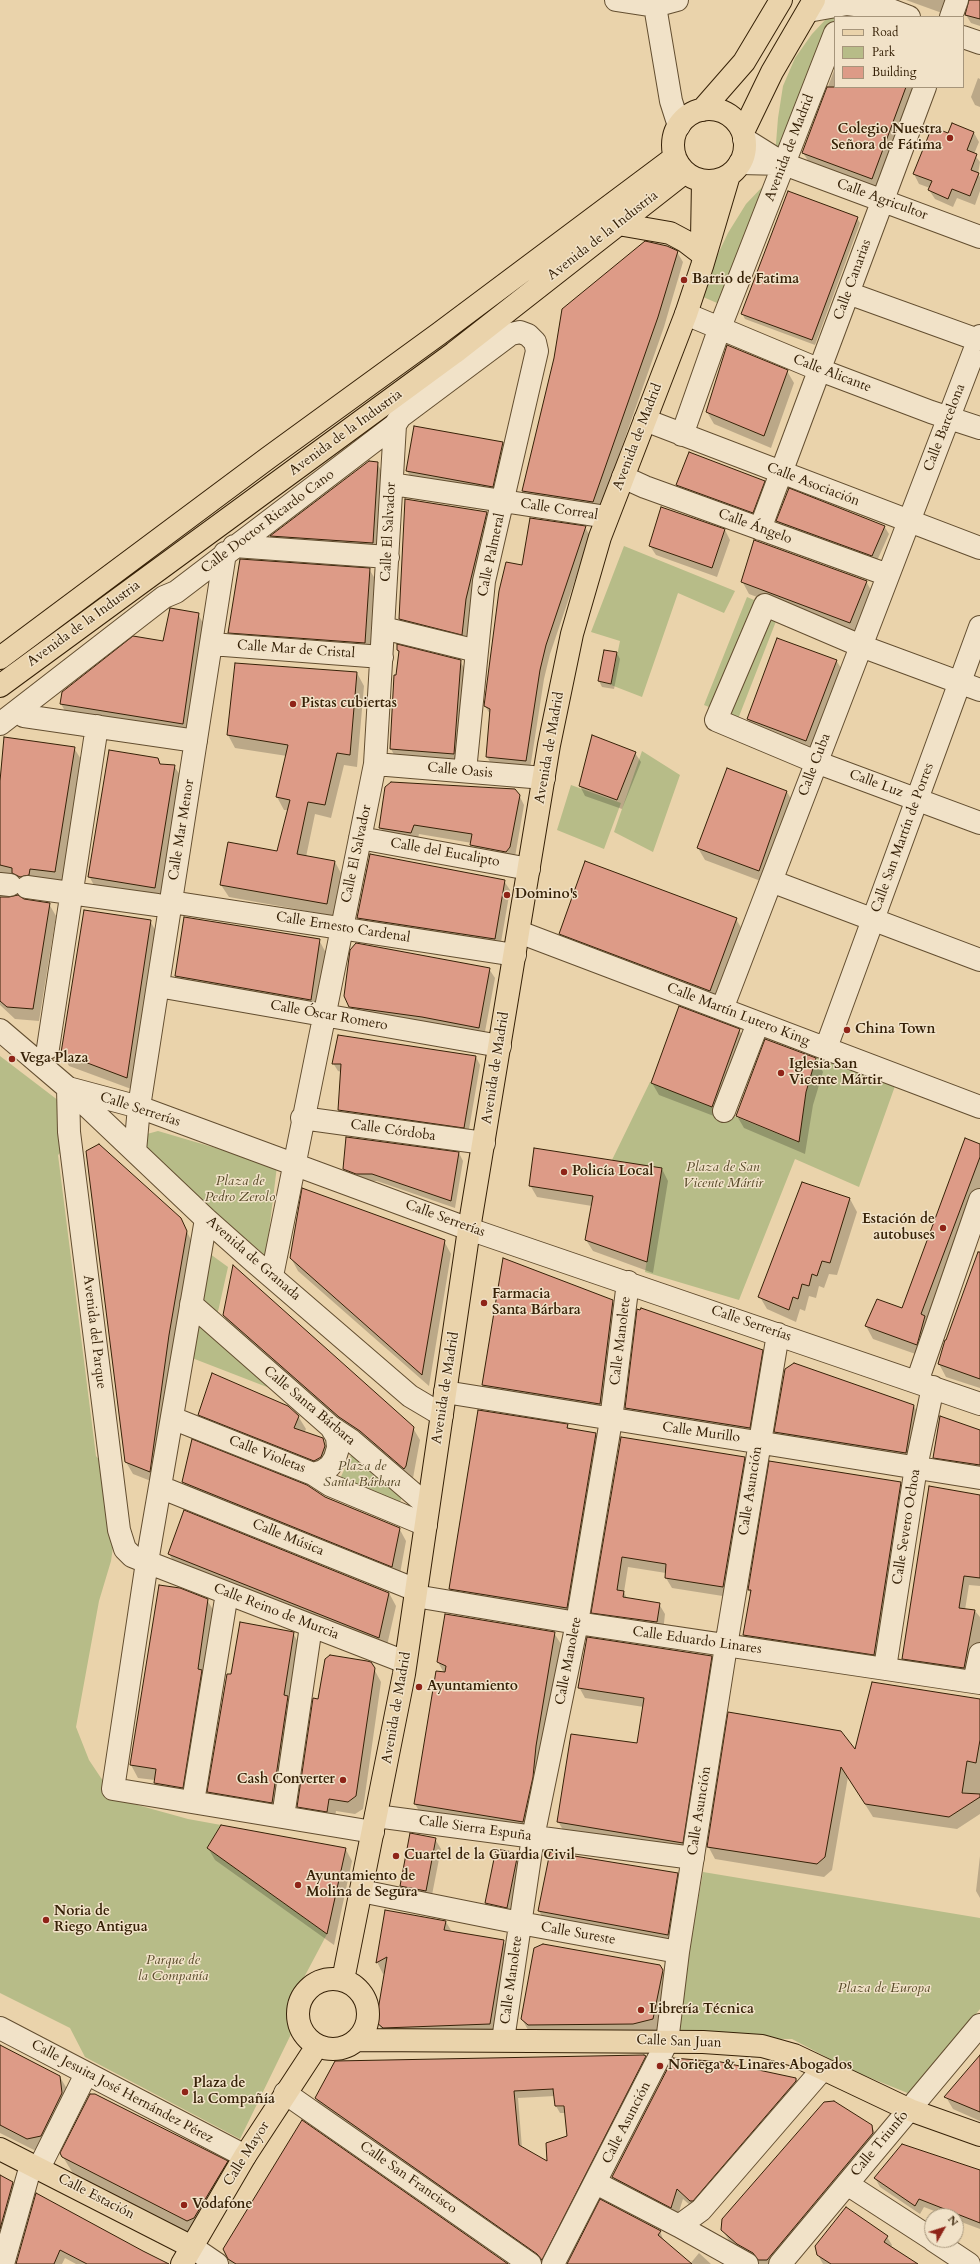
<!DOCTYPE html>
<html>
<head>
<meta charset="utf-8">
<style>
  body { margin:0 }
  #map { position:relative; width:980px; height:2264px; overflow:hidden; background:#ead3ab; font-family:Cardo,serif }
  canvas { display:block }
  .legend { position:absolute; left:834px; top:16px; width:130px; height:72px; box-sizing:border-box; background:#f1e2c8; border:1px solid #a6957b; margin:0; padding:5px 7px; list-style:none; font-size:12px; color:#362107 }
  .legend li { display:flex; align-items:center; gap:8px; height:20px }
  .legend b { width:20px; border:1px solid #a6957b }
  .north { position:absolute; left:924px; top:2208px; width:40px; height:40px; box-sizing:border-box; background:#f1e2c8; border:1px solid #a6957b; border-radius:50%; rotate:51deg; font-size:11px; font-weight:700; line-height:16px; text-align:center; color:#362107 }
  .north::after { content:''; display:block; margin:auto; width:14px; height:18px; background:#8f2418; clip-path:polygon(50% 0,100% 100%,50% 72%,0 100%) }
</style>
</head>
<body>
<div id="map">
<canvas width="980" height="2264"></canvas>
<ul class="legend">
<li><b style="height:5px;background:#ead3ab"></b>Road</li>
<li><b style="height:11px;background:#b7bc88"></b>Park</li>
<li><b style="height:11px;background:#dd9b87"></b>Building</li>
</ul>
<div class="north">N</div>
</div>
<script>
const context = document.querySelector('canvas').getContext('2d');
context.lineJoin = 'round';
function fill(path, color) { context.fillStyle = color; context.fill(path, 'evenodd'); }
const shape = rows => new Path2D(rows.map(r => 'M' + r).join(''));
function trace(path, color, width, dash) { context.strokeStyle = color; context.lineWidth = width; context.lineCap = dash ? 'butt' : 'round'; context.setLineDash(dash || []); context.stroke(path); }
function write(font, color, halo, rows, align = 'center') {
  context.font = font + ' Cardo,serif'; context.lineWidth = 3; context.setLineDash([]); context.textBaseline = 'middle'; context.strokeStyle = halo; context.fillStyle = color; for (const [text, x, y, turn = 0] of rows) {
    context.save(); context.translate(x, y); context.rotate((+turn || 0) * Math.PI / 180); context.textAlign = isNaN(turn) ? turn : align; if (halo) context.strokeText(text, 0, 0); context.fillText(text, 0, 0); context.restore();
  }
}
const green = shape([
  [835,17,835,45,736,311,703,297,707,277,728,233,746,204,766,183,775,156,778,118,783,86,795,58,812,34,827,18],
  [624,546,735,591,724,613,678,593,642,697,611,685,620,641,591,632],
  [747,597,780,611,738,719,704,705],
  [642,751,680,775,653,852,614,832],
  [571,785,621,803,604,849,557,830],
  [817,1055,895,1086,859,1187,795,1159,739,1300,645,1272,662,1169,612,1160,650,1082,798,1142,806,1092],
  [0,1056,59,1101,63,1150,58,1155,96,1456,101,1462,114,1540,111,1561,99,1601,76,1727,89,1760,101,1778,123,1801,188,1819,221,1825,207,1848,327,1934,291,2002,295,2026,240,2139,85,2057,70,2028,0,1993],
  [158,1131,277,1166,266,1256,144,1152,147,1134],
  [206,1251,228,1267,217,1316,197,1297],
  [198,1319,285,1394,192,1358],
  [351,1455,405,1490,397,1509,338,1483],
  [703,1872,980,1918,980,2009,910,2094,851,2070,792,2039,674,2038]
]);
const shadow = shape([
  [906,0,947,0,942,13],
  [969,0,980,0,980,26,971,23,966,15],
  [835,68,835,87,914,87,876,188,809,162,803,153],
  [978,78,980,79,980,107,975,105,971,97],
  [974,133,979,142,974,154,980,162,978,174,980,177,980,191,975,205,957,198,953,207,935,199,929,190,930,188,919,184,914,174,949,135],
  [857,218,860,223,815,345,745,319,742,313],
  [677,252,683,262,664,327,599,512,529,501,523,491],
  [787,371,794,383,771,448,714,424,707,412],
  [503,442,510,455,500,499,415,484,407,471],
  [369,462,377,463,384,476,380,556,278,548,271,536],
  [764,482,769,491,758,522,682,494,677,485],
  [662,509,725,530,730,540,717,577,656,555,650,546],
  [486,513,493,524,468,645,406,630,400,619],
  [777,521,884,526,889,534,876,563,782,529],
  [585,527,590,536,550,654,544,679,530,769,492,765,487,757,490,714,485,706,522,567],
  [369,569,377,582,372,655,237,645,230,633],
  [742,581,866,581,873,594,858,635,749,594],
  [198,614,205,627,189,736,68,716,61,704,163,642],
  [398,650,460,661,467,673,460,767,398,762,391,749,399,653],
  [617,653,620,659,614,689,602,687,599,681],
  [836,660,844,673,813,753,755,732,748,719],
  [236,664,357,673,364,686,357,767,344,765,331,818,315,814,306,857,335,862,342,875,334,916,229,897,221,885,278,853,288,810,284,810,277,797,287,756,235,748,228,735],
  [74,748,82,761,62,885,36,887,0,876,0,786],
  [16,874,24,879,23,881,16,876],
  [635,753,641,762,622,809,585,796,580,786],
  [158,759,161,765,174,766,182,778,162,900,96,889,89,876],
  [787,792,794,804,766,883,705,860,698,848],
  [519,795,524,805,515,857,477,854,472,843,419,834,417,842,386,837,380,827],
  [504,881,510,890,500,948,363,927,358,917],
  [0,897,49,904,56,916,39,1021,15,1019,0,1005],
  [736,919,743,931,717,1003,567,946,560,934],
  [150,921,157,933,134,1090,69,1066,62,1053],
  [319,940,326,953,317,1012,183,989,176,976],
  [489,969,495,978,484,1037,356,1016,350,1006],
  [739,1030,747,1043,719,1118,659,1095,652,1083],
  [476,1057,480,1065,468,1135,344,1118,339,1110,341,1072,338,1071,333,1063],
  [816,1059,823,1072,813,1105,805,1154,744,1128,737,1116],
  [980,1145,980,1188,929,1325,924,1357,873,1339,866,1326,903,1309],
  [535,1149,662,1169,668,1181,653,1273,593,1251,586,1240,592,1206,537,1197,530,1185],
  [459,1153,463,1161,455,1208,377,1181,361,1181,348,1176,344,1169],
  [850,1199,857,1212,837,1275,829,1274,824,1288,819,1286,816,1298,809,1296,805,1311,800,1309,796,1322,767,1309,760,1297],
  [180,1218,193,1244,156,1483,133,1474,126,1462],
  [444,1241,451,1254,429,1386,298,1271,291,1258],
  [980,1268,980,1388,946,1377,939,1364],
  [612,1301,619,1312,606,1415,489,1396,483,1385],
  [224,1315,413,1428,420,1440,413,1478,411,1480,347,1429,231,1328],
  [762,1351,768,1363,756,1439,633,1419,626,1408],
  [914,1406,919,1416,911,1462,781,1441,775,1432],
  [199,1415,298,1416,306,1429,304,1433,322,1439,330,1452,328,1470,206,1427],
  [567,1425,569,1429,596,1434,602,1445,573,1619,456,1600,450,1589],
  [980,1431,980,1473,939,1467,934,1458],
  [622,1438,744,1458,750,1469,729,1597,672,1588,666,1578,666,1573,628,1567,624,1592,627,1599,659,1604,665,1614,663,1632,598,1623,592,1612],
  [183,1482,325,1497,399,1528,406,1541,399,1579,190,1495],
  [900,1483,905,1491,879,1662,749,1643,744,1635,751,1594,749,1590],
  [980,1495,980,1586,969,1585,965,1610,975,1611,980,1617,980,1652,969,1677,909,1668,903,1659],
  [169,1554,389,1593,396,1606,386,1650,176,1566],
  [207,1600,215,1613,189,1800,162,1795,155,1780,138,1778,131,1765],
  [293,1633,300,1646,279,1815,216,1804,208,1792,232,1675],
  [554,1633,561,1644,529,1833,422,1816,415,1804,437,1672,444,1673,438,1662],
  [711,1657,717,1667,688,1852,564,1832,558,1821,638,1744,644,1707,585,1698,579,1687],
  [374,1669,381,1682,363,1809,355,1814,336,1811,334,1824,305,1819,298,1807,319,1700],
  [980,1700,980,1814,957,1829,873,1817,848,1777,832,1870,824,1877,715,1859,708,1846,856,1752],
  [435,1839,441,1849,431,1900,406,1895,401,1886],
  [208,1848,345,1848,352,1861,334,1945,215,1860],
  [517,1854,521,1860,510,1913,490,1909,486,1903],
  [980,1856,980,1898,976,1891],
  [677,1873,684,1886,675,1947,546,1923,539,1911],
  [446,1922,452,1932,503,1941,510,1952,496,2036,384,2033,377,2022,385,1973,383,1974,377,1962],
  [662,1971,669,1981,659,2030,640,2034,535,2035,528,2030,522,2019],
  [0,2047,60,2077,67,2089,48,2147,34,2150,0,2133],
  [980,2056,980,2121,953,2109,946,2097],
  [645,2057,649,2064,545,2264,320,2106,316,2098],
  [555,2096,556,2106,560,2113,566,2113,568,2137,548,2163,522,2148,518,2098],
  [557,2105,569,2105,569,2107,557,2107],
  [796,2079,802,2090,698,2212,683,2199,677,2218,619,2188,613,2177],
  [871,2126,879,2139,781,2264,759,2264,745,2256,730,2242,722,2229],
  [63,2157,227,2162,237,2180,199,2239,74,2175],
  [980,2171,980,2229,956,2220,956,2216,947,2216,924,2207,920,2214,880,2187,875,2178],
  [0,2176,12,2183,18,2192,0,2254],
  [37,2194,166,2264,76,2264,65,2258,62,2264,17,2264],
  [601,2201,660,2231,664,2242,690,2264,699,2253,711,2264,567,2264],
  [887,2237,892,2245,891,2247,917,2264,823,2264,818,2255],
  [229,2259,506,2264,229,2264]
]);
const building = shape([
  [969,0,980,0,980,19,965,15,969,0],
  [827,87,906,87,872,179,802,153,827,87],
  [952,123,974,132,967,150,977,154,971,170,979,173,970,196,952,189,948,199,928,190,932,181,913,174,932,127,948,133,952,123],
  [788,191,858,217,812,340,741,314,788,191],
  [645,241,667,246,678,251,658,317,593,502,522,491,554,358,562,309,645,241],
  [727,345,788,370,764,436,706,412,727,345],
  [414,426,503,442,493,487,406,471,414,426],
  [689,452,765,481,753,513,676,485,689,452],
  [369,461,378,462,373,543,270,536,369,461],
  [789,488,885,526,872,556,776,521,789,488],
  [405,499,487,512,466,599,462,635,399,619,405,499],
  [661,507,725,529,712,568,649,546,661,507],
  [530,518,586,526,546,645,540,670,526,761,486,757,490,709,484,706,499,591,506,562,522,565,530,518],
  [754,540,867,581,850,623,741,582,754,540],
  [240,559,370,568,365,643,228,633,240,559],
  [170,608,199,613,183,724,60,704,62,692,133,636,163,641,170,608],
  [777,638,837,660,806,741,747,719,777,638],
  [397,644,461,660,454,754,390,749,394,675,396,675,399,651,397,650,397,644],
  [604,650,617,652,611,684,598,681,604,650],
  [235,663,357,672,350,755,337,753,325,805,308,802,297,854,335,861,327,904,220,885,228,842,277,851,290,800,276,797,288,745,227,735,235,663],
  [592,735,636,752,617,800,579,786,592,735],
  [4,737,75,747,55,872,30,869,29,875,20,877,12,873,12,868,0,865,0,781,4,737],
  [109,750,158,758,160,764,175,765,155,888,88,877,109,750],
  [727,768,787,791,759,871,697,848,727,768],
  [391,782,515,789,520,795,510,847,506,852,470,845,472,834,414,825,411,833,379,828,385,787,391,782],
  [370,854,505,880,495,939,357,918,370,854],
  [585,861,737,918,710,991,559,934,585,861],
  [18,895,24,899,50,903,33,1009,7,1007,0,1001,0,897,9,897,18,895],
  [84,910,151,920,127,1078,61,1053,84,910],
  [184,917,320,939,311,1000,175,976,184,917],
  [356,943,490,968,479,1028,422,1017,349,1007,344,996,350,950,356,943],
  [679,1006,740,1029,712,1107,651,1083,679,1006],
  [338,1035,476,1056,464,1128,338,1110,341,1064,332,1064,338,1035],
  [765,1039,816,1058,806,1092,799,1142,736,1116,765,1039],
  [346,1137,459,1152,451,1201,372,1174,356,1174,343,1169,346,1137],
  [965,1138,980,1144,980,1157,921,1314,925,1316,917,1345,865,1326,877,1299,902,1308,965,1138],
  [99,1144,181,1218,187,1231,169,1335,150,1472,125,1462,86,1151,99,1144],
  [534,1148,662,1168,647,1262,585,1240,593,1196,529,1186,534,1148],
  [802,1182,850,1198,830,1263,822,1261,817,1276,812,1274,809,1286,802,1284,798,1299,793,1297,789,1310,758,1297,802,1182],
  [302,1188,445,1240,422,1375,290,1258,302,1188],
  [978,1252,980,1252,980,1379,938,1364,945,1340,946,1340,978,1252],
  [503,1258,613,1300,600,1404,482,1385,503,1258],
  [233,1265,414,1427,406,1466,404,1469,360,1431,339,1417,223,1315,233,1265],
  [641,1308,763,1350,750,1428,625,1408,637,1309,640,1310,641,1308],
  [794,1363,914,1405,906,1453,774,1432,785,1369,794,1363],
  [212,1373,288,1406,299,1416,294,1428,323,1438,325,1446,321,1457,314,1461,198,1415,212,1373],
  [478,1410,568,1424,567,1428,596,1433,567,1608,449,1589,478,1410],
  [940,1416,980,1430,980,1465,933,1458,940,1416],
  [621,1437,745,1457,723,1587,665,1578,666,1564,622,1557,617,1590,624,1591,623,1597,660,1603,657,1622,591,1613,621,1437],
  [192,1439,307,1485,325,1497,400,1528,392,1567,182,1482,192,1439],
  [769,1461,901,1482,874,1655,743,1635,751,1590,748,1590,769,1461],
  [929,1486,980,1495,980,1578,964,1576,959,1608,975,1610,964,1668,902,1659,929,1486],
  [184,1510,389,1593,379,1638,168,1554,184,1510],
  [159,1585,180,1588,208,1599,198,1669,202,1670,183,1788,154,1783,156,1769,130,1765,159,1585],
  [445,1614,555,1632,536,1746,533,1777,523,1822,414,1804,436,1671,445,1672,446,1666,437,1662,445,1614],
  [240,1622,294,1632,284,1695,288,1696,272,1803,207,1792,227,1674,231,1674,240,1622],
  [587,1637,712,1656,683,1843,557,1822,571,1734,637,1743,640,1724,644,1698,578,1688,587,1637],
  [330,1655,367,1661,371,1662,375,1668,356,1796,348,1802,329,1799,327,1812,297,1807,313,1698,318,1699,325,1659,330,1655],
  [872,1682,980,1699,980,1740,976,1763,967,1761,962,1793,980,1794,980,1797,949,1817,865,1804,841,1767,825,1857,817,1864,707,1847,728,1712,841,1731,855,1749,872,1682],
  [221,1825,346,1848,327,1934,207,1848,221,1825],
  [410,1833,436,1838,426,1891,400,1886,410,1833],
  [496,1849,518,1853,507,1908,485,1903,496,1849],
  [550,1852,678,1873,668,1935,538,1911,550,1852],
  [385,1910,446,1921,444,1930,504,1940,490,2024,383,2028,376,2022,387,1957,376,1963,385,1910],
  [543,1944,660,1965,663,1970,653,2019,633,2024,528,2025,521,2019,534,1948,543,1944],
  [0,2045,60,2076,62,2093,41,2136,27,2139,0,2125,0,2045],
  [644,2055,646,2056,542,2260,537,2254,315,2098,335,2061,644,2055],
  [553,2089,555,2106,564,2106,567,2136,546,2143,547,2161,519,2145,514,2091,553,2089],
  [980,2055,980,2112,944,2097,980,2055],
  [673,2058,721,2062,796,2078,796,2081,693,2201,690,2201,677,2189,671,2208,612,2177,673,2058],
  [90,2094,95,2094,228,2161,194,2218,187,2221,62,2157,60,2153,90,2094],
  [834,2101,872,2125,873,2133,767,2260,758,2260,753,2253,737,2244,721,2230,722,2219,824,2102,834,2101],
  [302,2120,508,2264,236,2264,228,2259,223,2249,302,2120],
  [902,2144,980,2170,980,2223,919,2199,915,2206,874,2178,902,2144],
  [0,2175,13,2182,0,2229,0,2175],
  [36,2193,143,2251,169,2264,87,2264,60,2250,54,2264,16,2264,36,2193],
  [600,2199,661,2231,658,2235,692,2264,567,2264,600,2199],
  [846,2207,888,2236,884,2242,918,2264,831,2264,817,2255,815,2246,846,2207]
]);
const minor = shape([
  [616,0,655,6,671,101,679,126],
  [655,6,677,0],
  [808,11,847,4,888,9,909,17],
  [951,17,957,0],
  [963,37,980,43],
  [744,139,784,164,980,237],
  [740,163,784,164],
  [848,293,978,340],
  [686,314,820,370,931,412,980,428],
  [645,420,980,548],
  [682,435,719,330,835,33],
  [623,477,645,487,888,575],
  [392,484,607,517],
  [760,529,925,87],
  [234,546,388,557],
  [383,628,477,651],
  [211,644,382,657],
  [980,690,861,646,765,605,716,720,816,762,980,823],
  [24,716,196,741],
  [0,724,164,597,176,592,395,425,400,417,511,334,520,332,528,335,535,342,537,351,484,581,465,771],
  [375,764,544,778],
  [360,838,529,869],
  [771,881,980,960],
  [0,884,10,885],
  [27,887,157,905],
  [171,902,515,955],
  [519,932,980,1107],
  [158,986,500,1046],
  [722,1009,980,336],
  [0,1030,68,1088,206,1219,251,1259,410,1396,442,1415],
  [48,1048,97,726],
  [826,1048,980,627],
  [68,1088,139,1107,469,1229,980,1404],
  [68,1088,69,1132,119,1530,125,1549,132,1556,147,1562,405,1662],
  [724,1111,758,1023],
  [302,1118,484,1143],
  [135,1151,139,1107,225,553],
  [206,1219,147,1562,113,1789,373,1832],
  [272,1276,375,764,395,425],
  [191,1304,331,1427,352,1441,428,1506],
  [917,1382,980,1200],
  [445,1392,980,1478],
  [172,1418,313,1474,330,1485,426,1525],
  [313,1474,323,1471,330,1466,335,1458,338,1448,337,1437,331,1427],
  [160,1487,416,1590],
  [415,1596,577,1623,980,1683],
  [885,1668,916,1467,933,1387],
  [974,1682,980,1654],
  [193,1802,227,1593],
  [376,1816,693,1858],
  [283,1817,311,1626],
  [361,1891,520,1923,678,1952],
  [0,2028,245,2156],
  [503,2040,533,1837,577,1623,611,1420,628,1282],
  [285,2093,530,2264],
  [39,2168,86,2074],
  [596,2183,679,2226,701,2210,822,2070],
  [847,2184,932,2239],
  [679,2226,747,2264],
  [933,2240,969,2264],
  [192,2247,217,2264],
  [3,2264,31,2165],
  [553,2264,667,2042,678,1952,726,1646,778,1334],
  [780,2264,980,2025]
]);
const major = shape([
  '673 145a36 36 0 1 1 72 0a36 36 0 1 1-72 0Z',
  [702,110,744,62,781,0],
  [743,132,772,72,814,0],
  [618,224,670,233,685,241,702,254],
  [702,239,703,181],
  [0,658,268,458,440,333,675,157],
  [0,686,454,353,685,172],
  '298 2014a35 35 0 1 1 70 0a35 35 0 1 1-70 0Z',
  [343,1980,404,1674,469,1229,549,745,572,634,600,537,686,314,702,266,729,175],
  [359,2040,703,2042,762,2046,794,2055,910,2110,980,2135],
  [0,2149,192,2247],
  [182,2264,245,2156,317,2046]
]);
const markers = [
  [950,138,4,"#8f2418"],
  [684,280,4,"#8f2418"],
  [293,704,4,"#8f2418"],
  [507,895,4,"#8f2418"],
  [847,1030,4,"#8f2418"],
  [12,1059,4,"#8f2418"],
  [781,1073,4,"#8f2418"],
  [564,1172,4,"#8f2418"],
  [943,1228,4,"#8f2418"],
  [484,1303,4,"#8f2418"],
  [419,1687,4,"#8f2418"],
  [343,1780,4,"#8f2418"],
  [396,1856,4,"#8f2418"],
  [298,1885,4,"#8f2418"],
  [46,1920,4,"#8f2418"],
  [641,2010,4,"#8f2418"],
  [660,2066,4,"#8f2418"],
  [185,2092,4,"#8f2418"],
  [184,2205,4,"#8f2418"]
];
const poiNames = [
  ["Colegio Nuestra",942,130,"right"],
  ["Señora de Fátima",942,146,"right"],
  ["Barrio de Fatima",692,280],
  ["Pistas cubiertas",301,704],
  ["Domino's",515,895],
  ["China Town",855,1030],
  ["Vega Plaza",20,1059],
  ["Iglesia San",789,1065],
  ["Vicente Mártir",789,1081],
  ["Policía Local",572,1172],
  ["Estación de",935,1220,"right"],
  ["autobuses",935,1236,"right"],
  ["Farmacia",492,1295],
  ["Santa Bárbara",492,1311],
  ["Ayuntamiento",427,1687],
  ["Cash Converter",335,1780,"right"],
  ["Cuartel de la Guardia Civil",404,1856],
  ["Ayuntamiento de",306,1877],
  ["Molina de Segura",306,1893],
  ["Noria de",54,1912],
  ["Riego Antigua",54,1928],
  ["Librería Técnica",649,2010],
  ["Noriega & Linares Abogados",668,2066],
  ["Plaza de",193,2084],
  ["la Compañía",193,2100],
  ["Vodafone",192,2205]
];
const streetNames = [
  ["Avenida de Madrid",790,148,-69],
  ["Calle Agricultor",882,200,20],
  ["Avenida de la Industria",603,236,-38],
  ["Calle Canarias",853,280,-70],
  ["Calle Alicante",832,374,21],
  ["Calle Barcelona",945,428,-69],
  ["Avenida de la Industria",346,433,-36],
  ["Avenida de Madrid",638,437,-69],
  ["Calle Asociación",813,485,21],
  ["Calle Correal",559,510,9],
  ["Calle Doctor Ricardo Cano",268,522,-37],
  ["Calle Ángelo",755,527,20],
  ["Calle El Salvador",389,532,-87],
  ["Calle Palmeral",492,555,-78],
  ["Avenida de la Industria",84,624,-36],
  ["Calle Mar de Cristal",296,650,4],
  ["Avenida de Madrid",550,748,-80],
  ["Calle Cuba",815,765,-69],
  ["Calle Oasis",460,771,5],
  ["Calle Luz",876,784,20],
  ["Calle Mar Menor",182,830,-81],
  ["Calle San Martín de Porres",903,838,-70],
  ["Calle del Eucalipto",445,853,10],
  ["Calle El Salvador",357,854,-78],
  ["Calle Ernesto Cardenal",343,928,9],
  ["Calle Martín Lutero King",738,1015,21],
  ["Calle Óscar Romero",329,1016,10],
  ["Avenida de Madrid",496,1068,-81],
  ["Calle Serrerías",140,1110,18],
  ["Calle Córdoba",393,1131,8],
  ["Calle Serrerías",445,1219,20],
  ["Avenida de Granada",253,1259,41],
  ["Calle Serrerías",751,1324,19],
  ["Avenida del Parque",94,1332,83],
  ["Calle Manolete",621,1341,-83],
  ["Avenida de Madrid",446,1388,-81],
  ["Calle Santa Bárbara",309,1406,40],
  ["Calle Murillo",701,1433,8],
  ["Calle Violetas",267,1455,21],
  ["Calle Asunción",751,1491,-81],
  ["Calle Severo Ochoa",907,1527,-81],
  ["Calle Música",288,1538,22],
  ["Calle Reino de Murcia",276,1612,21],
  ["Calle Eduardo Linares",697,1641,8],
  ["Calle Manolete",569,1661,-79],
  ["Avenida de Madrid",397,1708,-80],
  ["Calle Asunción",700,1811,-81],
  ["Calle Sierra Espuña",475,1829,8],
  ["Calle Sureste",578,1934,10],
  ["Calle Manolete",512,1980,-82],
  ["Calle San Juan",679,2042,2],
  ["Calle Jesuita José Hernández Pérez",122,2092,28],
  ["Calle Asunción",627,2123,-63],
  ["Calle Triunfo",880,2144,-50],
  ["Calle Mayor",247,2154,-58],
  ["Calle San Francisco",408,2178,35],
  ["Calle Estación",96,2197,27]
];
const parkNames = [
  ["Plaza de San",723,1168],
  ["Vicente Mártir",723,1184],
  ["Plaza de",240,1182],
  ["Pedro Zerolo",240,1198],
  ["Plaza de",362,1467],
  ["Santa Bárbara",362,1483],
  ["Parque de",173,1961],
  ["la Compañía",173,1977],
  ["Plaza de Europa",884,1989]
];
fill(green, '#b7bc88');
fill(shadow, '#0003');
fill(building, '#dd9b87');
trace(building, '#362107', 1);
trace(minor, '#634e30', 24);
trace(major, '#362107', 24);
trace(minor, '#f1e2c8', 22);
trace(major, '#ead3ab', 22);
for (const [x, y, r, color] of markers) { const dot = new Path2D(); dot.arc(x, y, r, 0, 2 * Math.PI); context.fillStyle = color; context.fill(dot); trace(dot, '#f1e2c8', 1.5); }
write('bold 14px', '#362107', '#f1e2c8', poiNames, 'left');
write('14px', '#362107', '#f1e2c8', streetNames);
write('italic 14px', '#564827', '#f1e2c8', parkNames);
</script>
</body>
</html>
